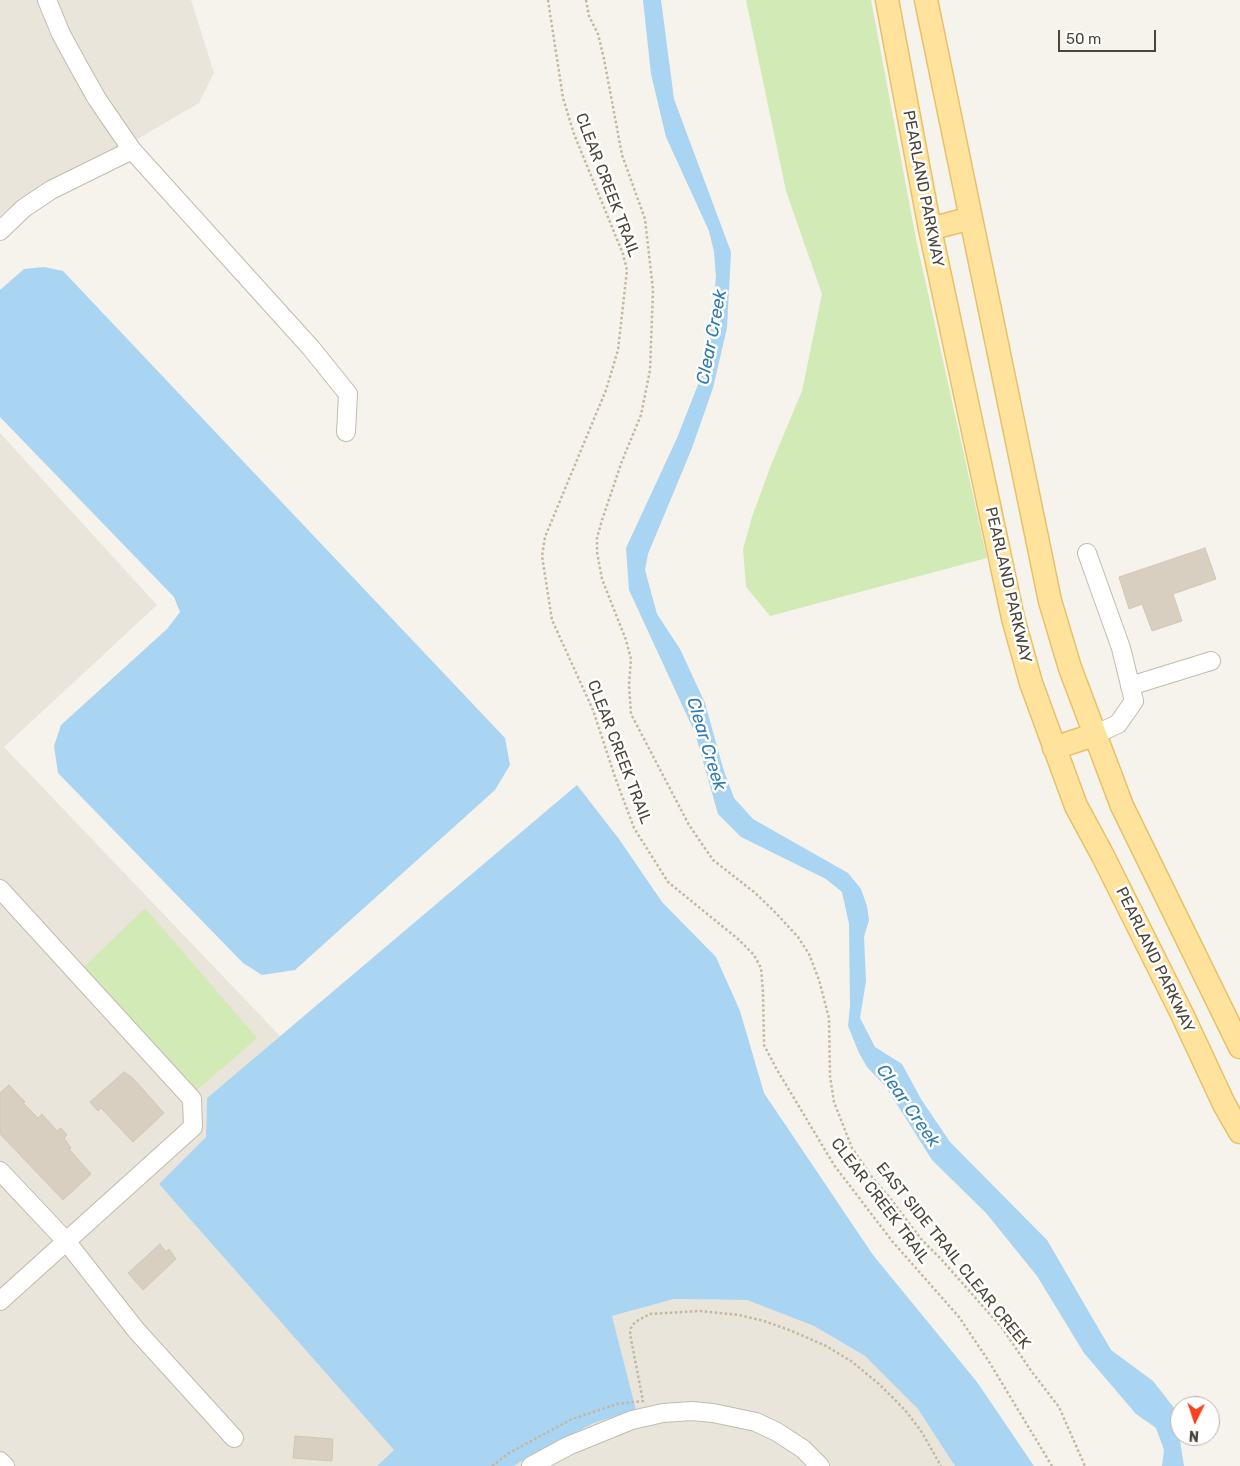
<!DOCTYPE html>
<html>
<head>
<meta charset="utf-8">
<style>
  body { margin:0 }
  #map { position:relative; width:1240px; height:1466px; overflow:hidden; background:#f6f3ec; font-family:Rubik,sans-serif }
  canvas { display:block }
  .north { position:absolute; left:1170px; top:1396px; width:50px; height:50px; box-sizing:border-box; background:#fff; border:1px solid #b7b4b0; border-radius:50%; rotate:184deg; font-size:14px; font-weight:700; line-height:20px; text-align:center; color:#4b4439 }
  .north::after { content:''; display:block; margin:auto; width:18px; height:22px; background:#fc3f1d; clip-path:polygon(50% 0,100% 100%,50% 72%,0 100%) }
  .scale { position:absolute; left:1058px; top:30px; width:98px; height:22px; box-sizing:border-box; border:2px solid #4b4439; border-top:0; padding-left:6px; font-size:15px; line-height:18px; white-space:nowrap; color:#4b4439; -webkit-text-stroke:4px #fff; paint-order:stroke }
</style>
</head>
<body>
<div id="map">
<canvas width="1240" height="1466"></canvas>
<div class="north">N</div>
<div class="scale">50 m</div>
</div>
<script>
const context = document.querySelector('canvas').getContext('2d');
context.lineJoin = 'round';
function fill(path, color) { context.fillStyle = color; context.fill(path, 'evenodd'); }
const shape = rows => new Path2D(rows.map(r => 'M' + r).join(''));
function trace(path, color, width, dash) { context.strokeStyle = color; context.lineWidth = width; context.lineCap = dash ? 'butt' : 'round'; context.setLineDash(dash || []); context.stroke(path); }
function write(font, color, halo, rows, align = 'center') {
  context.font = font + ' Rubik,sans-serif'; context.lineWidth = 5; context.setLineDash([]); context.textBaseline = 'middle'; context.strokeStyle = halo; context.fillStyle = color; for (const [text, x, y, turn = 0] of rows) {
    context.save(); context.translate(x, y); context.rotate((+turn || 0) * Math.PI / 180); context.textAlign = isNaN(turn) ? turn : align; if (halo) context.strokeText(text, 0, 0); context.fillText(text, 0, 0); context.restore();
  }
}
const residential = shape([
  [0,0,191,0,214,73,199,103,0,220],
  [0,433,157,605,4,747,280,1036,207,1098,206,1137,159,1184,395,1450,377,1466,0,1466],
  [674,1299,747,1300,814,1326,865,1356,919,1409,955,1466,514,1466,529,1456,594,1423,636,1410,612,1316]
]);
const green = shape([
  [746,0,871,0,917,244,987,558,770,616,746,587,743,549,752,517,771,465,802,391,822,294,786,191],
  [145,908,257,1038,196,1091,83,968]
]);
const water = shape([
  [643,0,661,0,674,99,731,252,727,328,713,388,692,448,648,554,645,570,657,614,680,649,705,703,723,768,734,798,753,819,848,873,861,889,867,906,869,920,864,937,866,981,860,1018,875,1047,902,1064,921,1099,950,1142,1047,1240,1111,1350,1153,1381,1175,1409,1184,1466,1162,1466,1164,1450,1156,1428,1136,1414,1084,1353,1037,1276,986,1213,932,1160,886,1087,867,1067,859,1053,848,1026,850,1006,849,924,842,892,826,879,741,837,718,814,695,733,629,590,626,548,677,438,699,382,711,322,716,277,714,252,709,231,666,137,651,74],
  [44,267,63,271,505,738,510,765,495,790,295,970,262,975,243,963,58,773,54,746,61,725,167,629,180,612,174,597,0,417,0,290,24,269],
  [577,785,619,839,662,902,716,957,740,1011,764,1093,873,1255,977,1382,1034,1466,955,1466,918,1409,865,1356,814,1326,747,1300,674,1299,612,1316,636,1410,594,1423,529,1456,514,1466,377,1466,394,1450,159,1184,206,1137,207,1098]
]);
const building = shape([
  [1205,548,1216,579,1173,594,1182,621,1152,631,1142,604,1129,609,1119,577,1205,548],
  [124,1072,132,1077,164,1113,133,1142,101,1108,98,1111,90,1102,124,1072],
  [9,1085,25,1102,23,1103,38,1118,42,1114,57,1131,61,1128,67,1135,64,1138,71,1148,69,1149,91,1174,63,1200,0,1134,0,1093,9,1085],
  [160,1244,166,1252,169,1249,176,1259,143,1290,128,1273,160,1244],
  [295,1436,333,1439,332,1461,293,1458,295,1436]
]);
const path = shape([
  [548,0,563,98,574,134,623,254,627,270,618,350,606,390,545,537,542,556,552,620,593,710,615,777,634,828,668,882,738,939,754,955,761,968,763,992,764,1045,776,1068,834,1165,892,1241,959,1317,988,1360,1052,1466],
  [586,0,589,16,598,34,604,59,622,155,645,219,653,290,650,370,641,415,622,461,602,520,597,538,597,552,602,579,626,640,631,659,629,685,631,714,689,825,713,860,754,892,774,911,798,937,809,954,819,980,829,1018,830,1076,834,1102,852,1148,872,1177,890,1198,921,1239,941,1259,1002,1328,1032,1372,1059,1407,1085,1466],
  [492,1466,509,1453,572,1419,617,1404,643,1401,630,1334,631,1328,635,1322,650,1314,699,1311,739,1315,764,1321,792,1331,826,1346,851,1361,879,1384,905,1410,921,1431,941,1466]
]);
const minor = shape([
  [47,0,61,34,79,67,97,99,132,150,311,348,348,394,346,432],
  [0,231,24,208,51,190,132,150],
  [1087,553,1121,648,1134,701,1118,724,1094,735],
  [1130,686,1211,661],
  [0,889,192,1099,193,1127,0,1301],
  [0,1171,66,1241,136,1330,234,1438],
  [0,1461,5,1466],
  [531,1466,568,1446,632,1420,663,1413,692,1411,713,1413,756,1422,777,1432,803,1449,820,1466]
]);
const major = shape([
  [887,0,930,229,1013,618,1031,683,1076,806,1103,856,1182,1014,1224,1104,1240,1132],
  [926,0,1050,601,1070,668,1122,806,1240,1047],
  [930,229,971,218],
  [1054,748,1094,735]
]);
const streetNames = [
  ["CLEAR CREEK TRAIL",607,185,69],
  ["PEARLAND PARKWAY",923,189,79],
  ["PEARLAND PARKWAY",1008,585,77],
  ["CLEAR CREEK TRAIL",619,752,69],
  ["PEARLAND PARKWAY",1155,960,64],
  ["CLEAR CREEK TRAIL",880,1201,53],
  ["EAST SIDE TRAIL CLEAR CREEK",953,1256,51]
];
const waterNames = [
  ["Clear Creek",712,337,-79],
  ["Clear Creek",706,744,73],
  ["Clear Creek",908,1106,55]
];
fill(residential, '#eae5da');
fill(green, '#d2eab5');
fill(water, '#a9d4f2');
fill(building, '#d8cfc1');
trace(building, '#d3c7b4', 1);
trace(minor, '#c2bbae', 20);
trace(major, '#e6c16a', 25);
trace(path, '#c4b79f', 2.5, [2.5, 2.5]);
trace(minor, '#fff', 18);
trace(major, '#ffe39c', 22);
write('16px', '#4b4439', '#fff', streetNames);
write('italic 18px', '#2e7ab2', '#fff', waterNames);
</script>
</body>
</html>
